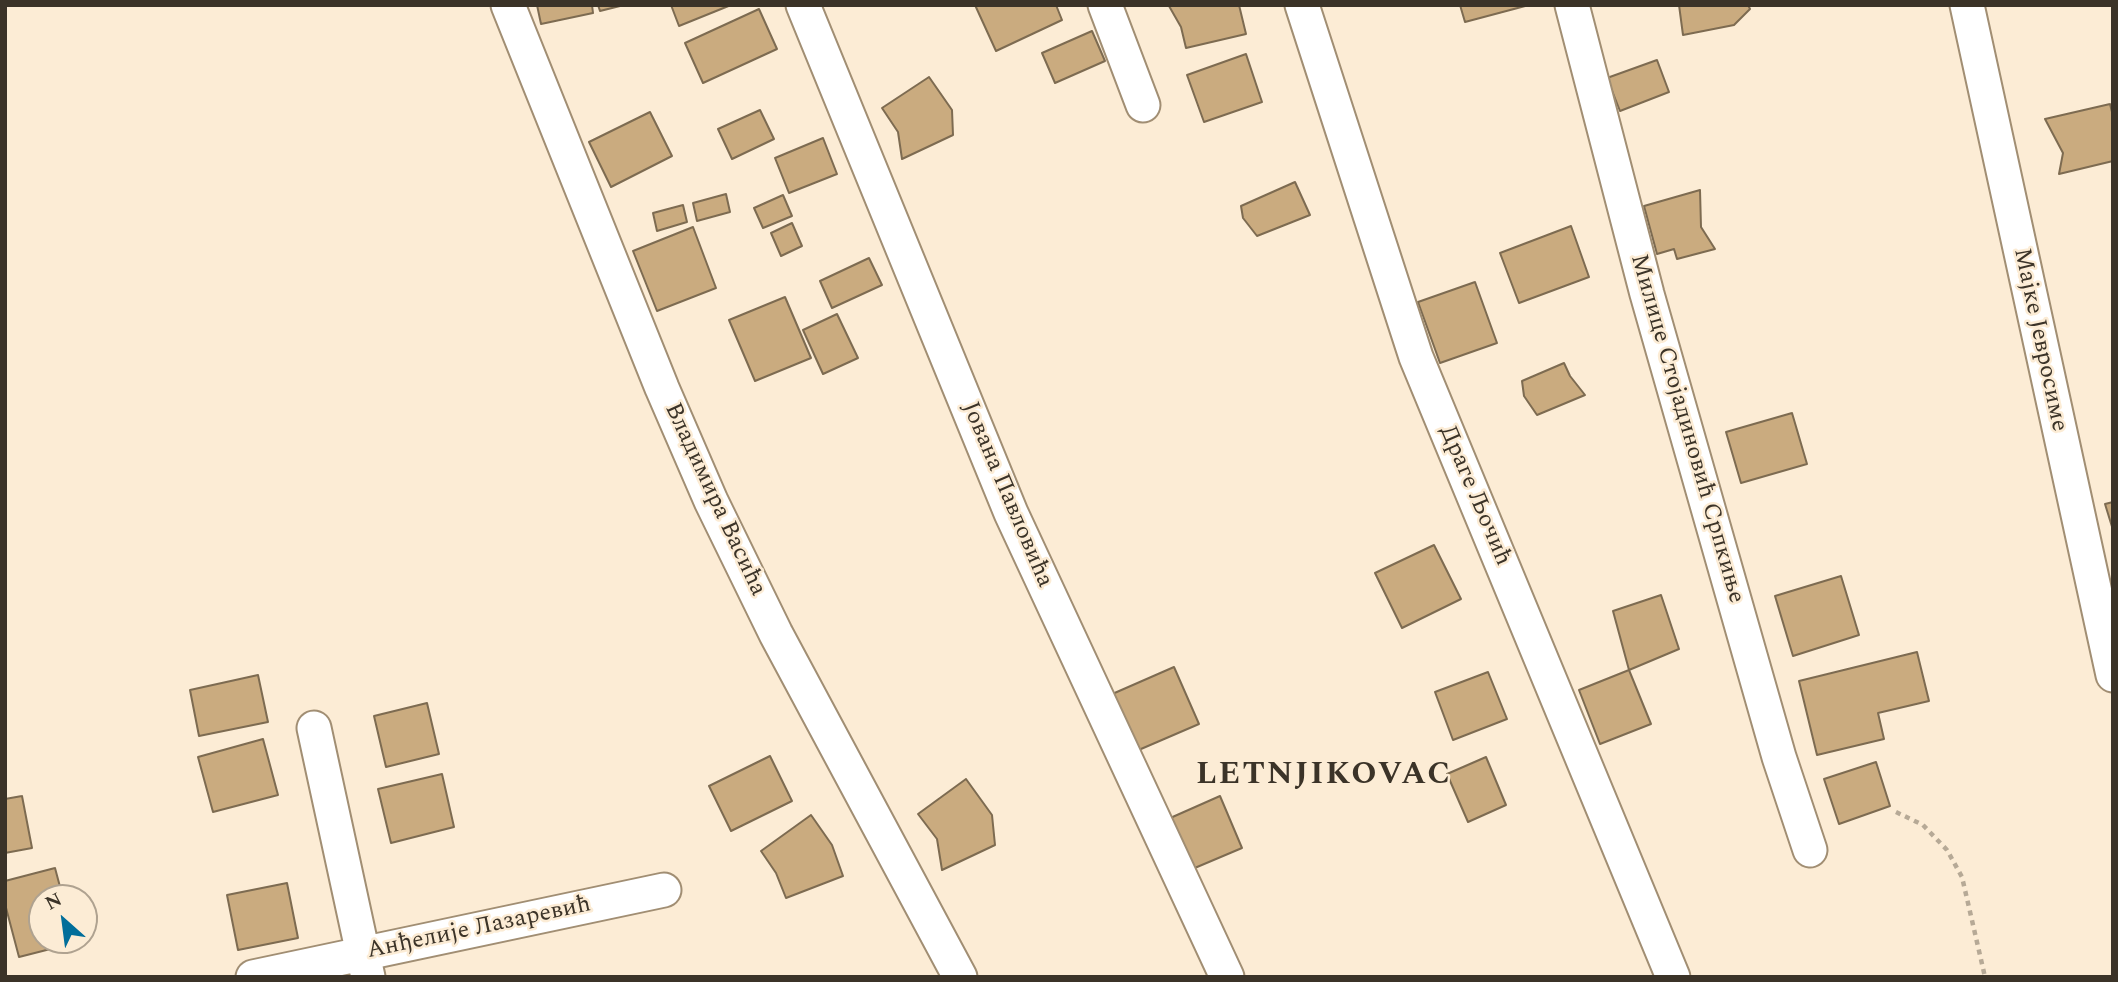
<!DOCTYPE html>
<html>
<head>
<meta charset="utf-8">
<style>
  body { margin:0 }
  #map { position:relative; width:2118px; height:982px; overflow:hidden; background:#fcecd5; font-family:Spectral,serif }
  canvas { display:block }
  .frame { position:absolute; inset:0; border:7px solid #3b3328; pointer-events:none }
  .north { position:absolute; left:28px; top:884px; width:70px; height:70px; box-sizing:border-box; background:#fcecd5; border:2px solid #afa290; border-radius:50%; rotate:332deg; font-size:19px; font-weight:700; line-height:28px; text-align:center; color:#3b3328 }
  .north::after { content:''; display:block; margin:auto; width:24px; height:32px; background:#016e9a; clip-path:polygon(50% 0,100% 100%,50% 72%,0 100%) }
</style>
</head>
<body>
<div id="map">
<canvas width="2118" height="982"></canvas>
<div class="frame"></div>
<div class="north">N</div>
</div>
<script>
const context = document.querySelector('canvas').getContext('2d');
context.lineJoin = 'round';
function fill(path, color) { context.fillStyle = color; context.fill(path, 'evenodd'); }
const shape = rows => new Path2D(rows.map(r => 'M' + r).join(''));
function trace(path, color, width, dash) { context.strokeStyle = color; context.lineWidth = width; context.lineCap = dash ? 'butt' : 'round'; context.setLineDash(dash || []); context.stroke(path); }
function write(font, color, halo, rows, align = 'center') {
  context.font = font + ' Spectral,serif'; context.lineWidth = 5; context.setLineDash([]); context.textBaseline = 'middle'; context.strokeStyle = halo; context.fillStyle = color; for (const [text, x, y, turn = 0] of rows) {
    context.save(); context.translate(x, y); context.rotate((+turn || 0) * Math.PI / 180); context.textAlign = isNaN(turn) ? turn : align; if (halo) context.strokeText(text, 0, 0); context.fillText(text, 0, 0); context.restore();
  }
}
const building = shape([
  [537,5,592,5,593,13,541,24,537,5],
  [598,5,624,5,600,11,598,5],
  [671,5,731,5,679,26,671,5],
  [975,5,1056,5,1062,20,996,51,975,5],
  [1239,5,1246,34,1186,48,1181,27,1169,6,1239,5],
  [1460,5,1529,5,1465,22,1460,5],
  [1679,5,1748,5,1750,9,1734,25,1683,35,1679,5],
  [759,9,777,49,703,83,685,43,759,9],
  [1092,31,1105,61,1055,83,1042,53,1092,31],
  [1246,54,1262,102,1204,122,1187,75,1246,54],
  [1657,60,1669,92,1620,111,1607,78,1657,60],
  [929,77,952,110,953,135,902,159,898,132,882,108,929,77],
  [2110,104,2113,116,2113,161,2059,174,2063,153,2045,119,2110,104],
  [760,110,774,139,732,159,718,129,760,110],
  [650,112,672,156,611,187,589,142,650,112],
  [823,138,837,174,789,193,775,158,823,138],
  [1295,182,1310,215,1257,236,1243,218,1241,206,1295,182],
  [1700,190,1701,227,1715,249,1677,259,1674,249,1657,254,1644,206,1700,190],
  [726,194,730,212,697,221,693,203,726,194],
  [783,195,792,216,763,228,754,208,783,195],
  [683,205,687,222,657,231,653,213,683,205],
  [792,223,802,246,781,256,771,233,792,223],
  [1571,226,1589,277,1519,303,1500,253,1571,226],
  [693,227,716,288,657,311,633,251,693,227],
  [869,258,882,285,832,308,820,281,869,258],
  [1475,282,1497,343,1440,363,1418,302,1475,282],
  [785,297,811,358,755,381,729,320,785,297],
  [837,314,858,358,823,374,803,330,837,314],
  [1564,363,1570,376,1585,395,1537,415,1524,396,1522,381,1564,363],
  [1792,413,1807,464,1741,483,1726,432,1792,413],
  [2113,502,2113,530,2105,504,2113,502],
  [1434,545,1461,599,1402,628,1375,573,1434,545],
  [1841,576,1859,635,1793,656,1775,596,1841,576],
  [1661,595,1679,649,1629,670,1613,611,1661,595],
  [1917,652,1929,701,1878,713,1884,739,1817,755,1799,681,1917,652],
  [1174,667,1199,724,1134,752,1110,695,1174,667],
  [1629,670,1651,724,1600,744,1579,690,1629,670],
  [1488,672,1507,719,1453,740,1435,692,1488,672],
  [258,675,268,722,199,736,190,690,258,675],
  [427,703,439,754,386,767,374,716,427,703],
  [263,739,278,795,213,812,198,757,263,739],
  [770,756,792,801,731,831,709,786,770,756],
  [1486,757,1506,805,1468,822,1447,774,1486,757],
  [1876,762,1890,806,1839,824,1824,779,1876,762],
  [442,774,454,827,391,843,378,789,442,774],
  [966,779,992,815,995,845,942,870,937,839,918,814,966,779],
  [22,796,32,848,5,853,5,799,22,796],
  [1220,796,1242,848,1190,870,1168,819,1220,796],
  [811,815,832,845,843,876,786,898,776,873,761,851,811,815],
  [55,868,63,898,42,898,42,940,74,940,74,943,19,957,5,904,5,881,55,868],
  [287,883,298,938,238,950,227,895,287,883]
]);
const path = shape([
  [1896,812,1923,825,1947,850,1962,877,1985,977]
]);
const minor = shape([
  [508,5,662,388,711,501,776,634,960,977],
  [803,5,1011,513,1227,977],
  [1105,5,1143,105],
  [1302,5,1416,357,1673,977],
  [1572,5,1647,294,1779,757,1810,850],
  [1967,5,2113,675],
  [314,728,368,977],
  [253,977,664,890]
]);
const streetNames = [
  ["Мајке Јевросиме",2039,340,78],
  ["Милице Стојадиновић Српкиње",1686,429,74],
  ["Јована Павловића",1006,495,67],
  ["Драге Љочић",1474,496,67],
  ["Владимира Васића",714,500,65],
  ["Анђелије Лазаревић",479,929,-12]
];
const districtNames = [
  ["LETNJIKOVAC",1324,777]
];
fill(building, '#caab7f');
trace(building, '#7d6b51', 2);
trace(minor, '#a18e73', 37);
trace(path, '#b6a996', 4.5, [5, 5]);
trace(minor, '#fff', 33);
write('24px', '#3b3328', '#fcecd5', streetNames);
context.letterSpacing = '2px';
write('bold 32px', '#3b3328', '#fcecd5', districtNames);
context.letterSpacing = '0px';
</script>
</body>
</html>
